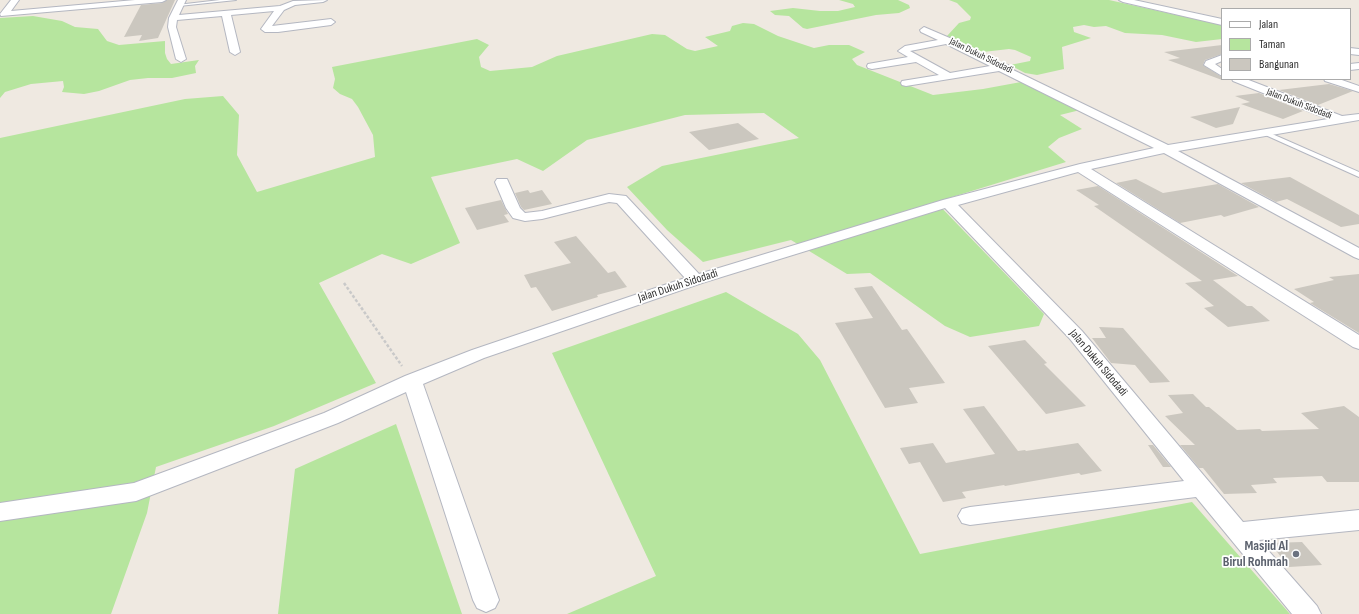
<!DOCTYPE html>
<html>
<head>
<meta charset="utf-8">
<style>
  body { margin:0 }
  #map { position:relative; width:1359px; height:614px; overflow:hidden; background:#efe9e1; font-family:"Sofia Sans Condensed",sans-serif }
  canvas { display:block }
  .legend { position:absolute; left:1221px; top:8px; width:130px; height:72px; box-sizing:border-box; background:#fff; border:1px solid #ababab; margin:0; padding:5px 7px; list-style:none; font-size:12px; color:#2e2e2e }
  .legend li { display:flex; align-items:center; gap:8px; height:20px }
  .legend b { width:20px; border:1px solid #ababab }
</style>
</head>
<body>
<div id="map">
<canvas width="1359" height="614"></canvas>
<ul class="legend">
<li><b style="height:5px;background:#fff"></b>Jalan</li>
<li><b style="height:11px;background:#b6e59e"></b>Taman</li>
<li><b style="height:11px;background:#cbc7bf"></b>Bangunan</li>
</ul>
</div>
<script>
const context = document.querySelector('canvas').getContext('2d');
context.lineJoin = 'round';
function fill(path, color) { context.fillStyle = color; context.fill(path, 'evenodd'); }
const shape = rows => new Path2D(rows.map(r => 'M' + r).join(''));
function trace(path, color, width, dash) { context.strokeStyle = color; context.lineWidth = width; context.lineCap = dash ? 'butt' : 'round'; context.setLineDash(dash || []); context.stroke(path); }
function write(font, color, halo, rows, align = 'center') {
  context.font = font + ' "Sofia Sans Condensed",sans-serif'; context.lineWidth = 3.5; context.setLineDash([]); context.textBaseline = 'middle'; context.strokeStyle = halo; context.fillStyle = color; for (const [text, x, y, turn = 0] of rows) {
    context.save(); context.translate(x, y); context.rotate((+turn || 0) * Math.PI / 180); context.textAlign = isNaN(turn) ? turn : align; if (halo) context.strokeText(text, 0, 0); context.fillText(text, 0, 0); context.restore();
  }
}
const green = shape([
  [839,0,898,0,909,5,910,8,899,13,876,15,807,29,803,28,789,16,775,15,770,11,793,8,820,11,838,11,855,7,853,4],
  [949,0,1109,0,1222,25,1222,39,1196,42,1162,35,1125,33,1106,26,1094,27,1084,25,1073,27,1074,32,1091,38,1062,47,1064,69,1037,75,1025,73,1010,65,1030,61,1031,57,1015,50,1009,49,983,52,947,36,959,23,970,20,971,17,957,3],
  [33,16,62,21,75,27,98,29,107,41,119,45,165,41,165,53,167,59,171,64,199,60,195,66,196,73,172,78,148,78,130,80,99,91,84,94,62,92,64,87,63,81,31,84,5,92,0,98,0,18],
  [743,23,754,24,778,36,814,48,829,45,849,45,865,52,852,59,857,65,933,95,983,89,1021,82,1080,110,1060,115,1082,129,1059,138,1048,147,1066,162,936,202,1044,314,1039,326,970,337,945,326,870,273,847,274,791,240,703,262,667,230,627,187,662,166,799,138,764,113,685,115,587,140,543,171,517,159,431,177,460,243,411,264,382,254,319,283,376,383,274,426,156,467,147,513,111,614,0,614,0,138,185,99,223,96,239,115,237,155,257,192,375,157,373,135,358,107,352,99,340,94,333,88,335,79,332,67,477,39,489,45,479,57,481,67,490,71,532,67,557,56,652,34,665,35,687,49,695,51,718,46,705,37,730,31,732,26],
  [726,292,798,334,820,360,920,554,1192,502,1290,614,567,614,656,576,552,353],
  [396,424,462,614,278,614,295,469]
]);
const building = shape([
  [167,0,175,0,158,38,139,41,142,35,124,37,141,5,162,3],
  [1222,45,1222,54,1205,60,1203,65,1222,77,1222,80,1168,60,1180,58,1164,52],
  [1329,84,1353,91,1318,105,1279,90],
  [1259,93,1303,111,1283,119,1241,104,1250,102,1235,96],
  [1240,107,1233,124,1216,128,1190,117],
  [738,123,759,139,709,150,689,132],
  [1290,177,1359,215,1359,224,1341,227,1287,199,1276,202,1241,183],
  [1136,179,1163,193,1218,184,1259,207,1224,217,1221,215,1180,223,1116,183],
  [1098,186,1238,276,1213,280,1247,306,1252,306,1270,321,1228,327,1204,308,1214,306,1185,283,1202,281,1094,206,1099,205,1076,190],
  [528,190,530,193,542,190,552,204,524,210,521,207,515,193],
  [501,200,508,214,504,215,509,222,477,230,465,208],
  [576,236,608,273,615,271,627,287,597,295,598,297,552,311,536,287,531,288,524,275,571,263,554,242],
  [1359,274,1359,333,1310,303,1314,302,1294,289,1334,280,1329,277],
  [872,286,902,330,907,329,945,383,909,388,918,403,885,408,835,323,873,318,854,288],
  [1099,327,1123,328,1170,382,1150,383,1135,365,1111,363,1092,338,1106,338],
  [1025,340,1047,363,1044,364,1086,406,1046,414,988,346],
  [1193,394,1206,407,1209,407,1237,430,1260,429,1262,431,1319,429,1301,413,1344,406,1359,417,1359,482,1327,482,1322,476,1273,478,1277,483,1251,485,1257,493,1224,494,1203,468,1199,468,1180,445,1195,445,1165,416,1183,413,1168,395],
  [984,406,1018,451,1025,450,1026,451,1078,443,1102,471,1081,475,1079,473,1005,486,1004,485,962,492,966,498,943,502,920,462,909,464,900,448,933,443,946,463,995,454,963,409],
  [1148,445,1153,445,1171,467,1163,467],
  [1302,542,1322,565,1289,567,1270,543]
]);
const path = shape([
  [344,283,402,366]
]);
const service = shape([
  [220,0,236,0,179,6,177,5,220,0],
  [1263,130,1359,172,1359,177,1261,133,1261,131,1263,130]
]);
const minor = shape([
  [11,0,19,0,11,11,135,0,166,0,162,2,1,16,0,14,11,0],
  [178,0,186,0,179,15,280,6,293,1,327,0,323,2,295,5,284,10,272,26,331,19,335,22,331,25,278,32,265,32,261,29,274,11,231,15,240,52,235,55,230,52,222,16,177,20,176,27,186,59,181,62,176,59,168,27,169,18,178,0],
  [1119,0,1134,0,1222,19,1222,25,1123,2,1119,0],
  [924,27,952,39,1002,64,1008,65,1009,68,1168,145,1328,119,1233,81,1232,79,1246,79,1342,116,1359,114,1359,120,1178,151,1359,248,1359,259,1354,257,1164,153,1091,169,1359,335,1359,349,1353,347,1078,172,958,205,1082,331,1243,522,1359,510,1359,530,1259,540,1317,606,1321,614,1292,614,1196,497,970,525,962,523,958,516,962,509,970,507,1184,481,1070,339,945,208,702,283,484,358,423,384,499,600,495,608,486,612,477,608,473,600,406,392,338,423,136,501,0,521,0,503,134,483,324,413,405,376,472,350,685,278,617,203,609,202,542,219,525,221,513,218,506,208,495,182,497,179,507,179,520,208,525,213,542,211,609,194,626,196,699,274,943,200,1080,164,1154,148,999,71,906,86,902,85,901,83,902,81,939,75,916,62,872,69,868,68,867,66,868,64,908,57,898,51,905,46,938,40,921,32,920,30,924,27],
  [946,44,990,66,950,73,910,51,946,44],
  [1350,48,1359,49,1359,55,1350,54,1350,48],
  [1222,55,1222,61,1215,64,1222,69,1222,76,1204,65,1206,61,1222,55],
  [1359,63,1359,69,1350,70,1350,64,1359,63],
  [1324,79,1339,79,1359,86,1359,92,1325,81,1324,79]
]);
const markers = [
  [1296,554,4,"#6b7280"]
];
const farStreetnames = [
  ["Jalan Dukuh Sidodadi",981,56,26],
  ["Jalan Dukuh Sidodadi",1299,104,21]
];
const streetNames = [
  ["Jalan Dukuh Sidodadi",678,286,-18],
  ["Jalan Dukuh Sidodadi",1098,363,50]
];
const nearWorshipnames = [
  ["Masjid Al",1288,546],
  ["Birul Rohmah",1288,562]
];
fill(green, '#b6e59e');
fill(building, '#cbc7bf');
trace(service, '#b4b7c1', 2);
trace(minor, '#b4b7c1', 2);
trace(path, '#c9c9c9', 2.5, [3, 2]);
fill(service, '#fff');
fill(minor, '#fff');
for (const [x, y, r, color] of markers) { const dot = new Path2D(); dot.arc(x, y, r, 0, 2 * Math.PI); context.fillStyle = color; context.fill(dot); trace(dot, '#fff', 1.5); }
write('10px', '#2e2e2e', '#fff', farStreetnames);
write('12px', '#2e2e2e', '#fff', streetNames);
write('bold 14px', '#5b616d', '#fff', nearWorshipnames, 'right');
</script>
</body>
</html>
